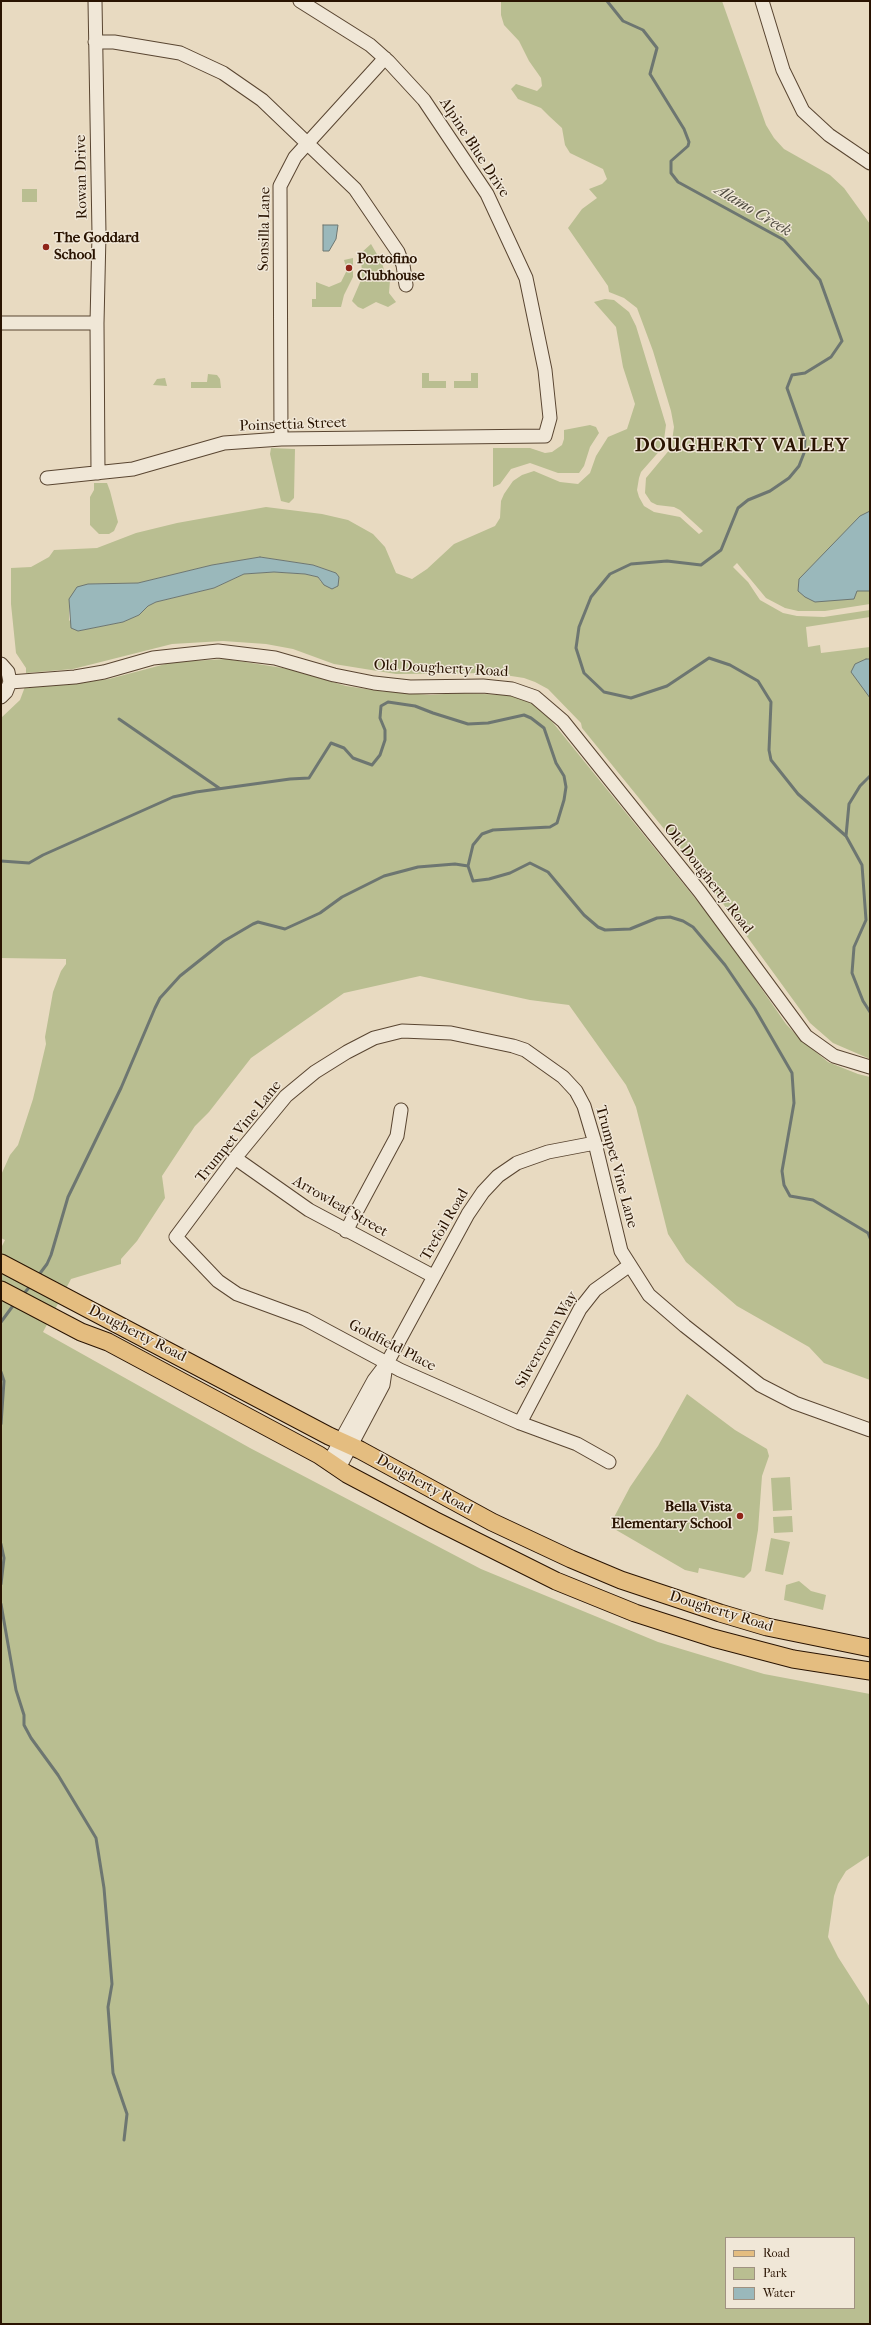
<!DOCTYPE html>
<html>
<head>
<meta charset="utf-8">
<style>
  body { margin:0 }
  #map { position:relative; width:871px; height:2325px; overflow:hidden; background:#e8dac1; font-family:"IM FELL French Canon",serif }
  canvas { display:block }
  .frame { position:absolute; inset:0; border:2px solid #291301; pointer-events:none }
  .legend { position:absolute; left:725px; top:2237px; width:130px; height:72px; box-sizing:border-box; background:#f0e7d7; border:1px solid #a09281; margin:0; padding:5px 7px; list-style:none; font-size:12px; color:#291301 }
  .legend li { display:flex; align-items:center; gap:8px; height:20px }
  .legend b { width:20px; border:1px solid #a09281 }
</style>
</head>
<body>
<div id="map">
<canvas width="871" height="2325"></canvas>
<div class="frame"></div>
<ul class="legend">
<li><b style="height:5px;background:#e4bd80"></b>Road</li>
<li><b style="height:11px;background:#b9be91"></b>Park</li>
<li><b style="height:11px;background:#9ab8bb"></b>Water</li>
</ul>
</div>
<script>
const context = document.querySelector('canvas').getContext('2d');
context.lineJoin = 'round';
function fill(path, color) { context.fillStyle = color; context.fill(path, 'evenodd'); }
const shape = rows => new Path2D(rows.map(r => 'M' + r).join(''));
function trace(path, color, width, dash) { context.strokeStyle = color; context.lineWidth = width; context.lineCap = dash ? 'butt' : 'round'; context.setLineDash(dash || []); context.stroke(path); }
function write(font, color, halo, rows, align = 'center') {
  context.font = font + ' "IM FELL French Canon",serif'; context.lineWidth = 3; context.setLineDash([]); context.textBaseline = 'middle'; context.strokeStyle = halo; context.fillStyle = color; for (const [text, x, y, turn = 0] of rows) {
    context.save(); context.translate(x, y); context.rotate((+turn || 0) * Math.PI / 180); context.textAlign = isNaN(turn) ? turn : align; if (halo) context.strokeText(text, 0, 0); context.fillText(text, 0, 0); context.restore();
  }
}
const green = shape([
  [501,1,722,1,766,125,774,138,784,149,830,175,844,188,870,224,870,604,825,611,798,611,785,608,766,598,737,563,733,567,748,582,760,600,783,613,797,616,824,617,870,610,870,617,806,627,808,647,820,645,821,653,870,647,870,1059,833,1043,810,1023,708,883,582,728,581,723,548,689,535,682,524,678,492,673,396,674,334,664,293,649,266,644,223,641,172,644,73,669,26,673,26,668,16,653,11,604,11,568,31,567,49,557,54,550,97,548,136,533,177,523,266,507,322,514,348,520,373,534,385,547,396,573,412,579,427,569,454,544,495,526,500,518,501,501,504,494,513,481,522,475,534,471,560,482,578,484,590,473,596,456,608,437,627,429,635,404,623,367,616,327,594,302,605,299,614,300,629,312,636,326,666,425,663,447,641,472,639,478,637,490,639,497,644,506,654,512,680,517,699,534,703,531,680,510,674,507,657,505,651,502,645,493,646,478,671,448,674,427,671,411,653,351,637,308,624,298,609,292,608,286,568,228,582,209,597,198,589,189,602,184,607,179,603,169,570,153,565,145,562,128,549,116,541,108,518,99,511,89,516,84,537,91,542,86,541,78,529,61,519,41,504,25,501,15],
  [260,557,313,565,336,573,321,582,318,577,305,574,274,572,244,574,214,588,156,602,148,606,139,615,122,622,78,631,69,620,69,599,88,584,138,583,212,565],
  [22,189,37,189,37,202,22,202],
  [371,244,382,263,386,277,390,280,389,293,396,302,388,307,376,302,363,309,358,307,352,301,362,278,361,253],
  [353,258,353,277,344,295,341,307,312,307,312,299,316,299,316,282,329,287,341,282,347,270,344,260],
  [422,373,429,373,429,381,446,381,446,388,422,388],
  [471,373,478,373,478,388,454,388,454,381,471,381],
  [208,374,217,375,220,379,221,388,191,388,191,382,207,382],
  [165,378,167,386,153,385,157,379],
  [590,425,596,427,599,433,590,447,584,466,579,473,558,473,530,463,511,469,500,484,493,487,493,448,530,448,545,453,552,452,562,445,564,439,564,430],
  [271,448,295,449,294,498,289,503,281,501,270,454],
  [94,483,107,483,110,491,118,522,114,531,109,534,99,534,90,525,90,497,94,490],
  [226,659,289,669,346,686,379,691,431,695,459,693,506,695,525,698,541,708,720,929,786,1024,800,1039,828,1062,858,1074,870,1077,870,1380,824,1363,809,1347,737,1306,686,1262,668,1234,636,1107,626,1085,569,1005,530,1000,420,976,344,993,251,1058,209,1112,195,1126,162,1176,165,1198,137,1241,121,1259,121,1264,71,1279,43,1332,250,1448,481,1569,658,1642,764,1674,870,1694,870,1855,846,1871,838,1884,834,1896,828,1937,838,1957,870,2007,870,2324,1,2324,1,1248,5,1240,1,1238,1,1175,10,1155,18,1145,33,1099,46,1044,45,1037,53,992,61,971,66,964,66,959,1,958,1,718,20,700,26,684,78,683,109,679,173,662],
  [726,2238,854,2238,854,2308,726,2308],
  [687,1394,735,1430,767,1449,769,1456,762,1476,758,1530,751,1571,744,1578,699,1568,698,1573,685,1570,611,1527,611,1523,630,1487,658,1446],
  [790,1477,792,1510,773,1511,771,1478],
  [792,1516,793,1532,774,1533,773,1517],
  [771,1538,790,1542,783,1575,765,1571],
  [799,1581,811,1591,826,1595,823,1610,784,1600,786,1585]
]);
const water = shape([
  [323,225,338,225,336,239,329,251,323,251,323,225],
  [870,511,870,591,857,591,854,599,815,602,805,597,798,591,799,579,860,516,870,511],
  [260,557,313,565,336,573,339,577,338,586,332,589,324,585,318,577,305,574,274,572,244,574,214,588,156,602,148,606,139,615,123,622,78,631,71,628,69,599,77,587,88,584,138,583,212,565,260,557],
  [866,659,870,659,870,698,851,672,855,664,866,659]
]);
const stream = shape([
  [607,1,623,21,643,30,657,48,650,74,684,129,689,142,688,146,671,161,671,173,678,182,784,240,820,280,842,341,831,357,805,373,792,375,787,388,805,439,804,453,799,466,789,478,770,491,748,500,738,508,721,550,701,565,667,561,631,564,610,574,591,597,579,627,576,648,584,673,604,692,631,698,667,686,709,658,730,665,758,681,771,702,769,750,771,760,798,794,846,836,862,865,866,920,854,947,852,973,863,1001,870,1012],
  [119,719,219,788],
  [846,836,849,804,860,786,870,776],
  [1,861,29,863,43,855,173,797,196,792,290,779,309,778,331,743,344,748,353,758,372,765,380,755,385,740,385,730,380,718,381,706,388,702,415,706,433,713,468,724,488,723,524,715,531,718,544,728,556,763,564,776,566,787,564,800,557,823,550,827,493,830,482,834,473,845,468,866,473,881,489,879,510,873,530,863,548,872,584,915,598,927,605,930,630,929,657,918,670,917,683,921,693,927,725,965,755,1009,792,1073,794,1103,782,1171,784,1185,790,1196,813,1200,868,1233,870,1238],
  [38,1276,47,1264,51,1255,68,1197,121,1088,155,1008,160,998,180,976,224,941,253,924,258,922,285,929,320,913,342,897,384,876,418,867,455,864,468,866],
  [22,1296,31,1285],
  [1,1322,15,1303],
  [1,1372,4,1381,1,1424],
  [1,1544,4,1558,1,1584],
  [1,1604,16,1690,24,1715,24,1725,31,1738,58,1775,96,1838,104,1888,112,1984,108,2007,113,2073,127,2114,124,2140]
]);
const minor = shape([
  [95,1,99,234,97,323,98,473],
  [762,1,783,70,803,111,829,135,870,163],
  [95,42,114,42,180,53,223,73,262,100,355,189,398,252,403,265,406,285],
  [1,323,97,323],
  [281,439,280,186,295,157,385,58],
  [47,478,133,469,224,443,281,439,545,436,550,418,545,370,526,278,487,194,424,100,388,61,370,45,300,1],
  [1,664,8,672,10,682,6,692,1,697],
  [10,682,75,677,104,672,153,658,218,651,275,658,334,675,374,683,410,687,483,686,512,689,535,697,563,721,700,892,806,1036,834,1056,870,1067],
  [235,1158,309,1210,433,1276],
  [346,1231,397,1136,401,1110],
  [520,1423,580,1309,595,1290,630,1265],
  [329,1462,374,1380,387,1363,468,1214,483,1192,498,1176,517,1163,548,1152,595,1143],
  [609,1462,577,1444,520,1423,400,1370,305,1319,237,1294,218,1281,176,1237,235,1158,286,1096,315,1072,347,1052,374,1038,402,1031,451,1033,513,1046,525,1050,563,1077,576,1091,584,1106,595,1143,621,1251,649,1295,685,1326,760,1385,795,1403,870,1430],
  [339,1468,383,1385,386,1365]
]);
const major = shape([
  [1,1263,329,1436,360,1450,492,1522,571,1559,621,1580,720,1613,767,1627,870,1648],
  [1,1290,81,1332,108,1342,319,1455,347,1474,434,1520,556,1581,635,1613,713,1638,793,1659,870,1671]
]);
const markers = [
  [46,247,4,"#8f2418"],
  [349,268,4,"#8f2418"],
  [740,1516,4,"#8f2418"]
];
const streetNames = [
  ["Alpine Blue Drive",474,148,57],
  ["Rowan Drive",82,177,-91],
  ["Sonsilla Lane",265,229,-89],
  ["Poinsettia Street",293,425,-2],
  ["Old Dougherty Road",441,669,3],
  ["Old Dougherty Road",708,879,52],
  ["Trumpet Vine Lane",239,1132,-51],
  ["Trumpet Vine Lane",616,1167,75],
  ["Arrowleaf Street",340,1207,30],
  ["Trefoil Road",445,1225,-60],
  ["Dougherty Road",137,1334,27],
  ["Silvercrown Way",547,1340,-60],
  ["Goldfield Place",392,1346,27],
  ["Dougherty Road",424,1485,29],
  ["Dougherty Road",721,1612,17]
];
const poiNames = [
  ["The Goddard",54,238],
  ["School",54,255],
  ["Portofino",357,259],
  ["Clubhouse",357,276],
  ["Bella Vista",732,1507,"right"],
  ["Elementary School",732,1524,"right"]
];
const waterNames = [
  ["Alamo Creek",753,211,31]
];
const districtNames = [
  ["DOUGHERTY VALLEY",742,446]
];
fill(green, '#b9be91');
fill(water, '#9ab8bb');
trace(water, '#6d7671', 1);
trace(stream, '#6d7671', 3);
trace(minor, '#594531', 15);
trace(major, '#291301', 19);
trace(minor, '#f0e7d7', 13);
trace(major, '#e4bd80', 17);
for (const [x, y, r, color] of markers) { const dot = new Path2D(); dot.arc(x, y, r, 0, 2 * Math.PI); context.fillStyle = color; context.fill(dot); trace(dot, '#f0e7d7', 1.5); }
write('15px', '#291301', '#f0e7d7', streetNames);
write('bold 15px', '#291301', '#f0e7d7', poiNames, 'left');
write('italic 16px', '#514d42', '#f0e7d7', waterNames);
context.letterSpacing = '1px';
write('bold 19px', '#291301', '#f0e7d7', districtNames);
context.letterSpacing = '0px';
</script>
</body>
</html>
